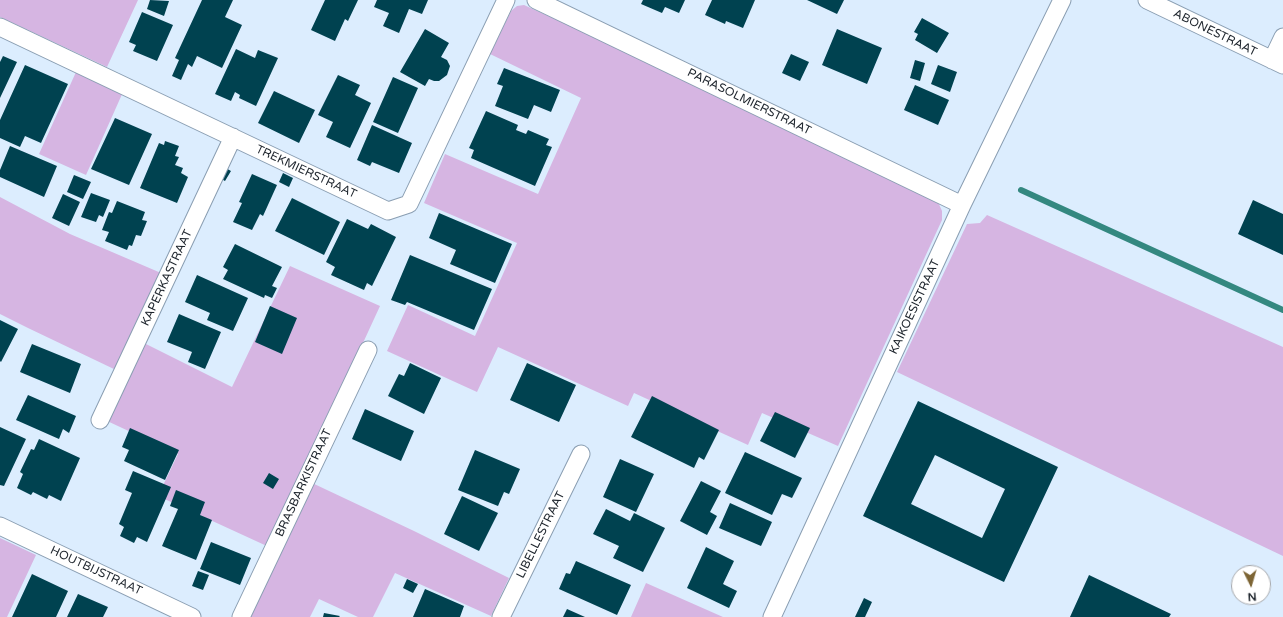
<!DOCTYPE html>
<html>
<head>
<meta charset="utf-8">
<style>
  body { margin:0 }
  #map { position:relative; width:1283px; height:617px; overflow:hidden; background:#dcedfe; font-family:"Varela Round",sans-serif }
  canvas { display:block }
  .north { position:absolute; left:1231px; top:565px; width:40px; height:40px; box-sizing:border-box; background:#fff; border:1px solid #a5a7ab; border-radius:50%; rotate:175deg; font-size:11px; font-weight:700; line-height:16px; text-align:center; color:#1d242c }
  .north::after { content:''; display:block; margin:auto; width:14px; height:18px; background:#7d6535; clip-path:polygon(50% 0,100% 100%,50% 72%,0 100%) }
</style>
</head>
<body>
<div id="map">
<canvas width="1283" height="617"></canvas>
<div class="north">N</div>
</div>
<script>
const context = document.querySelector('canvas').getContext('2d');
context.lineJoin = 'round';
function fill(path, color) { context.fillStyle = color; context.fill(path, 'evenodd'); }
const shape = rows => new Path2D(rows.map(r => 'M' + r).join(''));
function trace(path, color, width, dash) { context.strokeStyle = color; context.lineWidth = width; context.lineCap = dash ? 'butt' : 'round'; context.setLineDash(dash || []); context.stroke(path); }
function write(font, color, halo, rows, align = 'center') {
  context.font = font + ' "Varela Round",sans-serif'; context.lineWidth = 4; context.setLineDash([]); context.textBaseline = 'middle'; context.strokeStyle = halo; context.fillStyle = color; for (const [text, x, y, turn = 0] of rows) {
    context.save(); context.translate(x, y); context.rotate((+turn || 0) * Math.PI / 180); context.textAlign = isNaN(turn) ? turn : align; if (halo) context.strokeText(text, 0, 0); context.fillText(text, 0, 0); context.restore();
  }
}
const green = shape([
  [0,0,138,0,107,67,0,17],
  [524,5,608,43,938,202,942,211,942,220,838,446,762,413,748,445,634,393,628,406,498,347,477,392,387,351,408,305,475,336,517,243,424,203,445,154,538,194,581,98,490,54,511,11,517,6],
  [76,72,123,92,86,175,39,154],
  [0,197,70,234,161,273,116,370,28,328,0,314],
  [987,215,1283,347,1283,556,897,372,967,224,980,223],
  [290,266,380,306,269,547,158,496,178,454,105,420,142,342,232,387],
  [310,482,414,531,509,578,491,616,395,573,373,617,358,617,319,599,310,617,247,617],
  [0,538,36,555,7,617,0,617],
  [646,583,723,617,631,617]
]);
const stream = shape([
  [1021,190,1283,310]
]);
const building = shape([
  [150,0,169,1,164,16,147,9],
  [202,0,233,0,225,17,242,25,222,68,197,56,192,67,188,64,181,80,172,76,179,60,175,58],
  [325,0,358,0,348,21,345,19,335,41,311,30],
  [377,0,428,0,422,14,409,9,399,33,383,26,389,13,374,7],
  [643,0,685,0,679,13,665,7,662,13,641,4],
  [712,0,755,0,743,28,726,21,725,24,705,15],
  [807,0,844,0,837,14],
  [142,12,173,25,157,61,133,51,136,45,129,42],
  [922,18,949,33,937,53,915,40,918,34,914,32],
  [425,29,449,43,441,57,447,60,450,66,447,75,439,81,434,81,429,79,425,86,400,72],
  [837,29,882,48,867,84,822,65],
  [236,49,255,58,258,50,278,58,256,106,239,98,240,95,235,92,231,101,215,94],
  [791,54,809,62,800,81,782,73],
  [3,56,17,62,0,98,0,62],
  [915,60,925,63,920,81,910,78],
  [25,65,68,84,41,143,25,136,20,147,0,138,0,120],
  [938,65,957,72,950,92,931,84],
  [504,68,560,90,551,112,534,105,528,119,495,106,503,86,497,84],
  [338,75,360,85,355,95,371,103,350,148,326,137,333,122,318,115],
  [393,77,418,88,398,133,373,122],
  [915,85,949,100,938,125,904,110],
  [274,91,315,110,299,143,258,123],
  [486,111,518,125,516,130,526,134,528,130,549,139,546,145,552,147,535,186,471,158,474,150,469,148],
  [115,118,152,134,129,185,91,169],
  [372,125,412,143,399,173,372,162,370,166,357,160],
  [165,141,179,146,175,156,179,157,175,165,183,168,181,173,188,177,177,203,140,188,159,143,164,145],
  [10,146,57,166,44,197,0,177,0,170],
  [222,166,231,171,225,181,216,176],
  [283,173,293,178,289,187,279,182],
  [252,174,277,185,263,216,260,214,252,230,233,222,242,203,239,202],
  [74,175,91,182,83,199,67,192],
  [91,193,110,200,103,217,99,215,96,222,81,217],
  [63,194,80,202,69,226,52,218],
  [292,198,340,222,324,255,275,231],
  [1253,200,1283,214,1283,255,1238,234],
  [117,201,145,212,142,220,147,221,141,236,136,235,132,246,129,245,127,250,105,241,109,232,102,230,109,212,112,213],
  [439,213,512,244,495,283,450,264,456,250,429,238],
  [347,219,368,229,371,224,396,237,372,286,367,283,364,290,331,275,335,267,326,262],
  [235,244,282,267,272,286,277,288,272,298,265,295,264,298,223,279,228,270,223,267],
  [410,255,492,289,474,330,407,302,405,305,391,300],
  [197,275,248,298,233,331,207,320,210,313,185,302],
  [270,306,297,318,282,354,255,342],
  [179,314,221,332,205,369,188,362,192,352,167,342],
  [0,320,18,329,1,362,0,361],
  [32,344,81,364,70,393,20,372],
  [410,363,441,378,424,414,388,396,399,374,404,376],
  [527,363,576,385,559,422,510,400],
  [28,395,76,416,69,433,63,429,59,439,16,420],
  [652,396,719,430,704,460,699,457,694,468,631,437],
  [918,401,1058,467,1004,582,863,516],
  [935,455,1005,489,982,538,911,504],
  [365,409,414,431,401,461,352,439],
  [775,412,810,428,795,458,760,441],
  [0,427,26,439,4,486,0,485],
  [130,428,179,450,165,480,124,461,129,450,122,447],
  [39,439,80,458,61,501,49,495,47,499,33,492,31,495,17,488,23,474,20,472,31,449,34,450],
  [475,450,520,469,509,494,504,492,498,506,458,490],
  [745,452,802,478,792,498,782,494,772,515,725,493],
  [620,459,654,474,636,512,603,497],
  [133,471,171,487,147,542,137,537,134,543,120,536,124,527,119,524,132,493,125,490],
  [269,473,279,479,273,489,263,483],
  [701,481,721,491,710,512,717,516,707,535,680,521],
  [176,490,205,502,200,515,212,520,196,560,162,546,178,509,170,506],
  [462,496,498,513,479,551,444,534],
  [730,503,772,522,761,546,719,528],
  [606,509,630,521,634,513,665,528,643,572,613,558,619,546,593,534],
  [211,542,251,558,240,585,200,569],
  [706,547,734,561,723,584,737,591,729,608,687,588],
  [576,561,631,585,617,615,559,589,566,573,570,574],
  [198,571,209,575,203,590,192,586],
  [32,574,68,591,56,617,12,617],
  [1089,575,1171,614,1169,617,1070,617],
  [407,579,418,584,413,593,403,588],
  [425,589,464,606,460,617,413,617],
  [78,594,108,607,103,617,67,617],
  [864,598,872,602,865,617,855,617],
  [567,609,585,617,563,617],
  [324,613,340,616,339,617,323,617]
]);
const street = shape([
  [536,0,962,205],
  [1147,0,1283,65],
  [0,27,388,211,409,204,506,0],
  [1272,60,1283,37],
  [100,420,233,137],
  [0,526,192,617],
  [241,617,368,350],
  [501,617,581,454],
  [772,617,962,205,1062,0]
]);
const streetNames = [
  ["ABONESTRAAT",1215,33,26],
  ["PARASOLMIERSTRAAT",749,102,26],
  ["TREKMIERSTRAAT",306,172,25],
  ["KAPERKASTRAAT",167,278,-65],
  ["KAIKOESISTRAAT",915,307,-65],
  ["BRASBARKISTRAAT",304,483,-65],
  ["LIBELLESTRAAT",541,535,-64],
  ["HOUTBIJSTRAAT",96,571,25]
];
fill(green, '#d6b5e2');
trace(stream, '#348880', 6);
fill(building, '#004250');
trace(street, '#8a9eb2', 19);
trace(street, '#fff', 17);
write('12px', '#1d242c', '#fff', streetNames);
</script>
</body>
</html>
